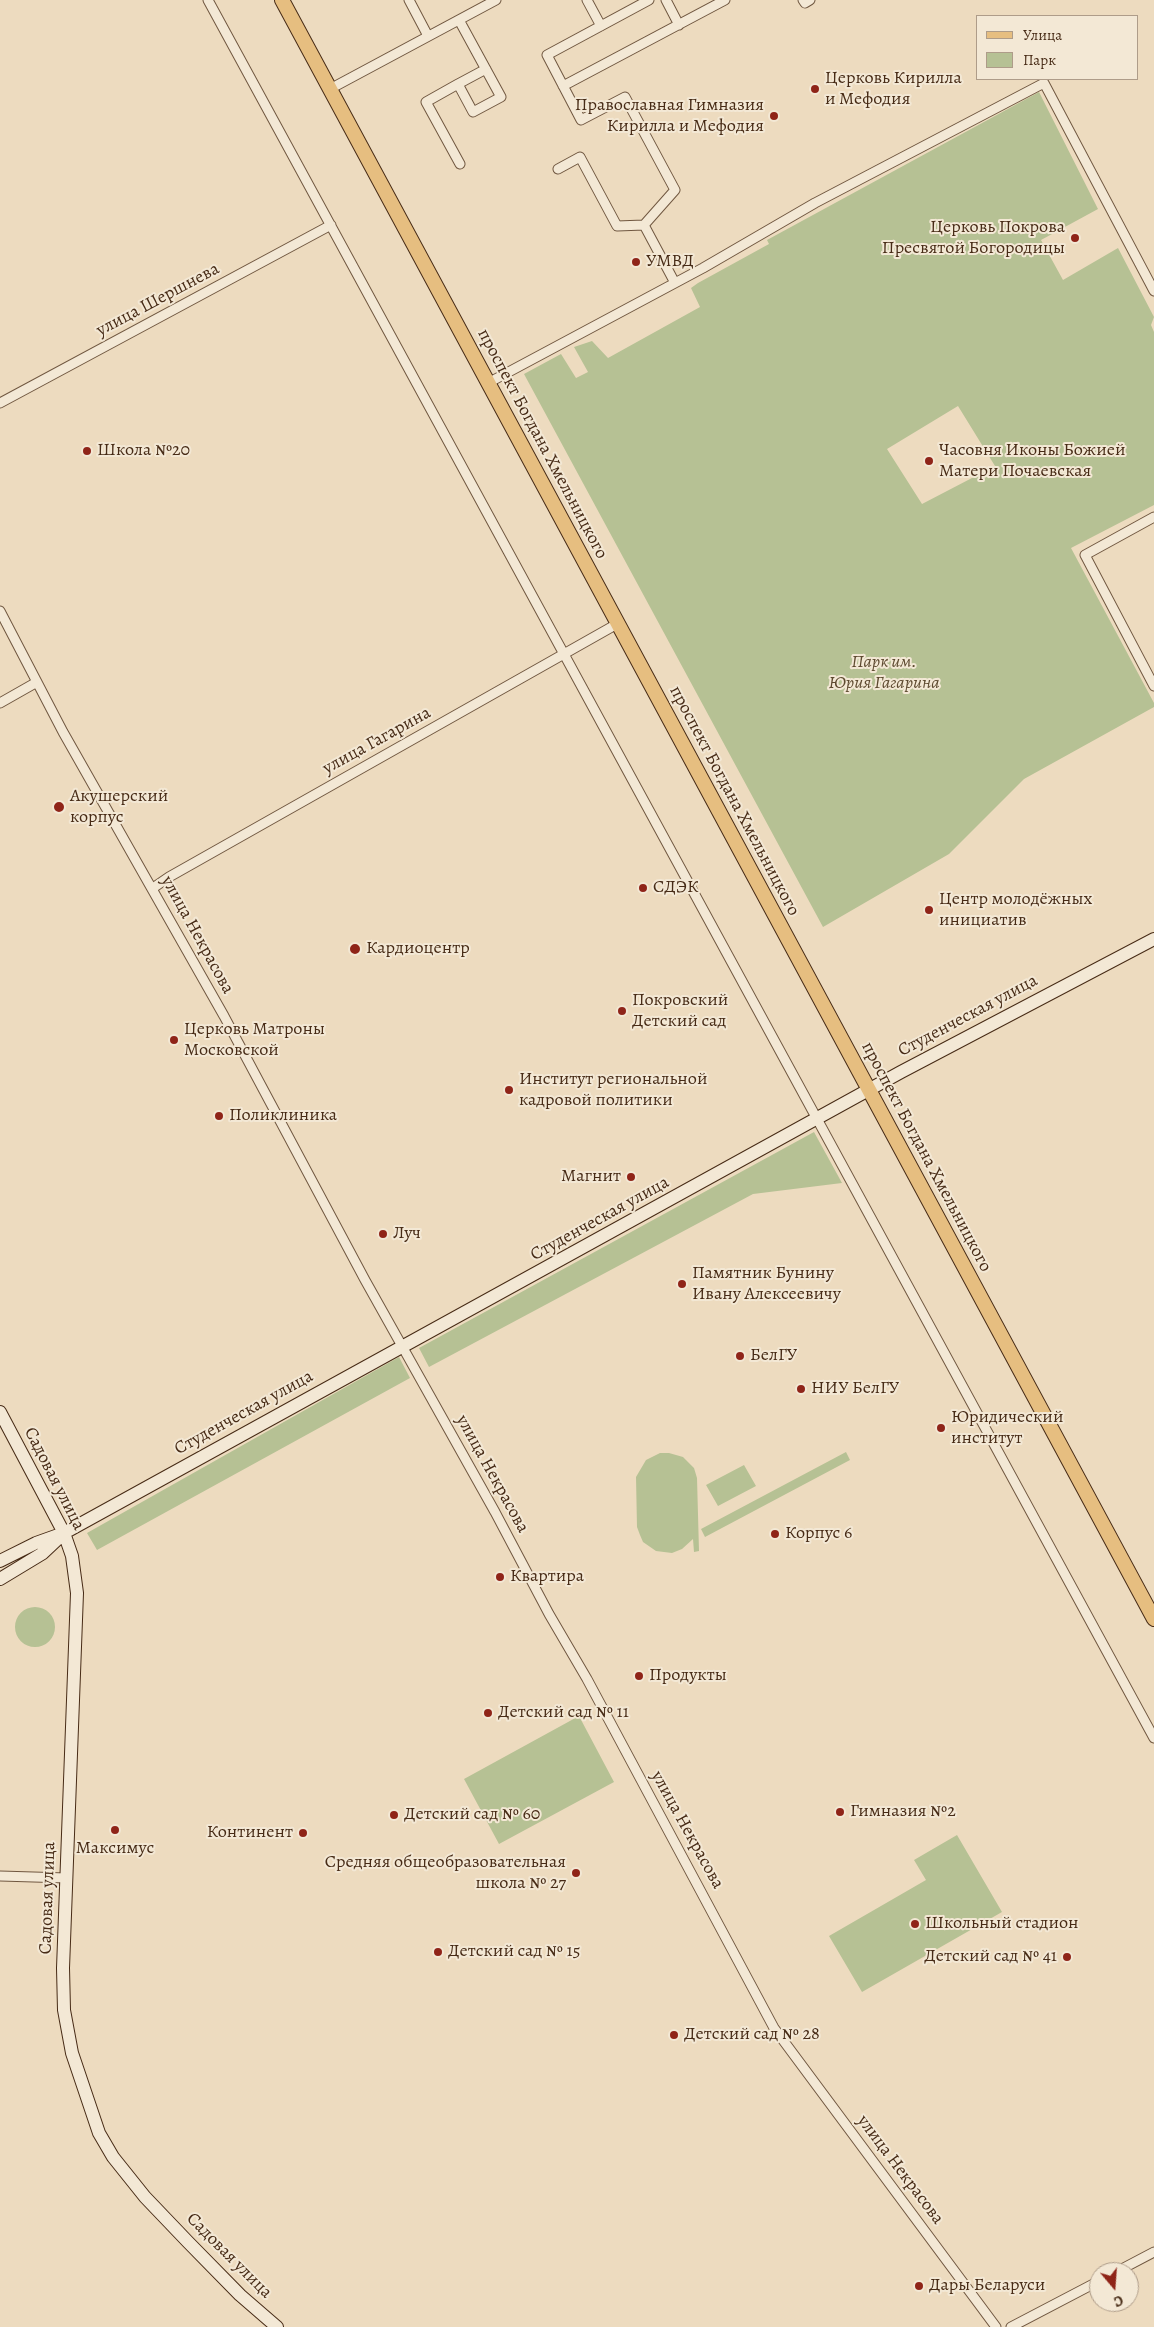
<!DOCTYPE html>
<html>
<head>
<meta charset="utf-8">
<style>
  body { margin:0 }
  #map { position:relative; width:1154px; height:2327px; overflow:hidden; background:#eddbbf; font-family:Alegreya,serif }
  canvas { display:block }
  .legend { position:absolute; left:976px; top:15px; width:162px; height:65px; box-sizing:border-box; background:#f3e8d5; border:1px solid #ae9c89; margin:0; padding:6px 9px; list-style:none; font-size:15px; color:#472b16 }
  .legend li { display:flex; align-items:center; gap:10px; height:25px }
  .legend b { width:25px; border:1px solid #ae9c89 }
  .north { position:absolute; left:1089px; top:2262px; width:50px; height:50px; box-sizing:border-box; background:#f3e8d5; border:1px solid #ae9c89; border-radius:50%; rotate:162deg; font-size:14px; font-weight:700; line-height:20px; text-align:center; color:#472b16 }
  .north::after { content:''; display:block; margin:auto; width:18px; height:22px; background:#8f2418; clip-path:polygon(50% 0,100% 100%,50% 72%,0 100%) }
</style>
</head>
<body>
<div id="map">
<canvas width="1154" height="2327"></canvas>
<ul class="legend">
<li><b style="height:6px;background:#e6be80"></b>Улица</li>
<li><b style="height:14px;background:#b6c194"></b>Парк</li>
</ul>
<div class="north">С</div>
</div>
<script>
const context = document.querySelector('canvas').getContext('2d');
context.lineJoin = 'round';
function fill(path, color) { context.fillStyle = color; context.fill(path, 'evenodd'); }
const shape = rows => new Path2D(rows.map(r => 'M' + r).join(''));
function trace(path, color, width, dash) { context.strokeStyle = color; context.lineWidth = width; context.lineCap = dash ? 'butt' : 'round'; context.setLineDash(dash || []); context.stroke(path); }
function write(font, color, halo, rows, align = 'center') {
  context.font = font + ' Alegreya,serif'; context.lineWidth = 4; context.setLineDash([]); context.textBaseline = 'middle'; context.strokeStyle = halo; context.fillStyle = color; for (const [text, x, y, turn = 0] of rows) {
    context.save(); context.translate(x, y); context.rotate((+turn || 0) * Math.PI / 180); context.textAlign = isNaN(turn) ? turn : align; if (halo) context.strokeText(text, 0, 0); context.fillText(text, 0, 0); context.restore();
  }
}
const green = shape([
  [1039,92,1098,209,1041,240,1063,280,1118,248,1154,317,1151,325,1154,332,1154,505,1071,548,1154,703,1154,707,1024,779,949,854,823,927,524,374,561,354,576,378,588,372,574,347,592,341,608,358,700,307,691,288,698,283,769,244,767,240],
  [958,406,995,466,922,504,887,449],
  [814,1132,842,1183,753,1194,429,1367,419,1348],
  [399,1357,410,1378,97,1550,87,1533],
  [846,1452,850,1460,705,1537,701,1529],
  [660,1453,669,1453,683,1457,694,1468,697,1478,699,1551,694,1552,693,1539,682,1549,672,1553,656,1551,643,1542,640,1535,637,1527,636,1477,646,1460],
  [744,1465,756,1486,718,1506,706,1485],
  '15 1627a20 20 0 1 1 40 0a20 20 0 1 1-40 0Z',
  [579,1716,614,1782,499,1844,464,1779],
  [957,1835,1002,1912,862,1992,829,1936,926,1880,914,1860]
]);
const street = shape([
  [208,0,1154,1738],
  [409,0,428,36],
  [587,0,601,26],
  [649,0,547,55,581,120,625,97,675,190,644,225,675,283],
  [666,0,679,25],
  [803,0,805,3,810,0],
  [459,20,501,97,473,112,458,84,426,102,460,164],
  [458,84,486,69],
  [563,86,725,0],
  [330,89,496,0],
  [558,169,580,157,617,226,644,225],
  [488,383,703,268,815,203,1044,83,1154,291],
  [0,403,331,225],
  [1154,517,1085,555,1154,686],
  [0,611,63,732,224,1016,365,1280,495,1512,549,1614,587,1679,774,2028,996,2327],
  [0,703,37,682],
  [153,888,169,877,617,624],
  [0,1876,67,1878],
  [1116,2272,1154,2252],
  [1011,2327,1099,2281]
]);
const secondary = shape([
  [0,1412,64,1533,72,1556,77,1593,63,1968,64,2010,72,2053,99,2133,113,2157,145,2197,188,2242,240,2295,277,2327],
  [0,1561,36,1543,64,1533,901,1072,1154,939],
  [0,1579,43,1553,60,1537]
]);
const primary = shape([
  [282,0,1154,1619]
]);
const markers = [
  [815,89,5,"#8f2418"],
  [774,116,5,"#8f2418"],
  [1075,238,5,"#8f2418"],
  [636,262,5,"#8f2418"],
  [87,451,5,"#8f2418"],
  [929,461,5,"#8f2418"],
  [59,807,6,"#8f2418"],
  [643,888,5,"#8f2418"],
  [929,910,5,"#8f2418"],
  [355,949,6,"#8f2418"],
  [622,1011,5,"#8f2418"],
  [174,1040,5,"#8f2418"],
  [509,1090,5,"#8f2418"],
  [219,1116,5,"#8f2418"],
  [631,1177,5,"#8f2418"],
  [383,1234,5,"#8f2418"],
  [682,1284,5,"#8f2418"],
  [740,1356,5,"#8f2418"],
  [801,1389,5,"#8f2418"],
  [941,1428,5,"#8f2418"],
  [775,1534,5,"#8f2418"],
  [500,1577,5,"#8f2418"],
  [639,1676,5,"#8f2418"],
  [488,1713,5,"#8f2418"],
  [840,1812,5,"#8f2418"],
  [394,1815,5,"#8f2418"],
  [115,1830,5,"#8f2418"],
  [303,1833,5,"#8f2418"],
  [576,1873,5,"#8f2418"],
  [915,1924,5,"#8f2418"],
  [438,1952,5,"#8f2418"],
  [1067,1957,5,"#8f2418"],
  [674,2035,5,"#8f2418"],
  [919,2286,5,"#8f2418"]
];
const poiNames = [
  ["Церковь Кирилла",825,79],
  ["и Мефодия",825,100],
  ["Православная Гимназия",764,106,"right"],
  ["Кирилла и Мефодия",764,127,"right"],
  ["Церковь Покрова",1065,228,"right"],
  ["Пресвятой Богородицы",1065,249,"right"],
  ["УМВД",646,262],
  ["Школа №20",97,451],
  ["Часовня Иконы Божией",939,451],
  ["Матери Почаевская",939,472],
  ["Акушерский",70,797],
  ["корпус",70,818],
  ["СДЭК",653,888],
  ["Центр молодёжных",939,900],
  ["инициатив",939,921],
  ["Кардиоцентр",366,949],
  ["Покровский",632,1001],
  ["Детский сад",632,1022],
  ["Церковь Матроны",184,1030],
  ["Московской",184,1051],
  ["Институт региональной",519,1080],
  ["кадровой политики",519,1101],
  ["Поликлиника",229,1116],
  ["Магнит",621,1177,"right"],
  ["Луч",393,1234],
  ["Памятник Бунину",692,1274],
  ["Ивану Алексеевичу",692,1295],
  ["БелГУ",750,1356],
  ["НИУ БелГУ",811,1389],
  ["Юридический",951,1418],
  ["институт",951,1439],
  ["Корпус 6",785,1534],
  ["Квартира",510,1577],
  ["Продукты",649,1676],
  ["Детский сад № 11",498,1713],
  ["Гимназия №2",850,1812],
  ["Детский сад № 60",404,1815],
  ["Континент",293,1833,"right"],
  ["Максимус",115,1849,"center"],
  ["Средняя общеобразовательная",566,1863,"right"],
  ["школа № 27",566,1884,"right"],
  ["Школьный стадион",925,1924],
  ["Детский сад № 15",448,1952],
  ["Детский сад № 41",1057,1957,"right"],
  ["Детский сад № 28",684,2035],
  ["Дары Беларуси",929,2286]
];
const streetNames = [
  ["улица Шершнева",158,300,-28],
  ["проспект Богдана Хмельницкого",542,444,62],
  ["улица Гагарина",377,741,-29],
  ["проспект Богдана Хмельницкого",734,801,62],
  ["улица Некрасова",197,935,61],
  ["Студенческая улица",968,1016,-28],
  ["проспект Богдана Хмельницкого",926,1157,62],
  ["Студенческая улица",600,1219,-29],
  ["Студенческая улица",244,1413,-29],
  ["улица Некрасова",492,1474,61],
  ["Садовая улица",54,1479,63],
  ["улица Некрасова",687,1830,61],
  ["Садовая улица",48,1898,-88],
  ["улица Некрасова",900,2170,53],
  ["Садовая улица",229,2256,45]
];
const parkNames = [
  ["Парк им.",884,663],
  ["Юрия Гагарина",884,684]
];
fill(green, '#b6c194');
trace(street, '#705740', 11);
trace(secondary, '#472b16', 14);
trace(primary, '#472b16', 16);
trace(street, '#f3e8d5', 9);
trace(secondary, '#f3e8d5', 12);
trace(primary, '#e6be80', 14);
for (const [x, y, r, color] of markers) { const dot = new Path2D(); dot.arc(x, y, r, 0, 2 * Math.PI); context.fillStyle = color; context.fill(dot); trace(dot, '#f3e8d5', 2); }
write('18px', '#472b16', '#f3e8d5', poiNames, 'left');
write('18px', '#472b16', '#f3e8d5', streetNames);
write('italic 18px', '#5d492f', '#f3e8d5', parkNames);
</script>
</body>
</html>
